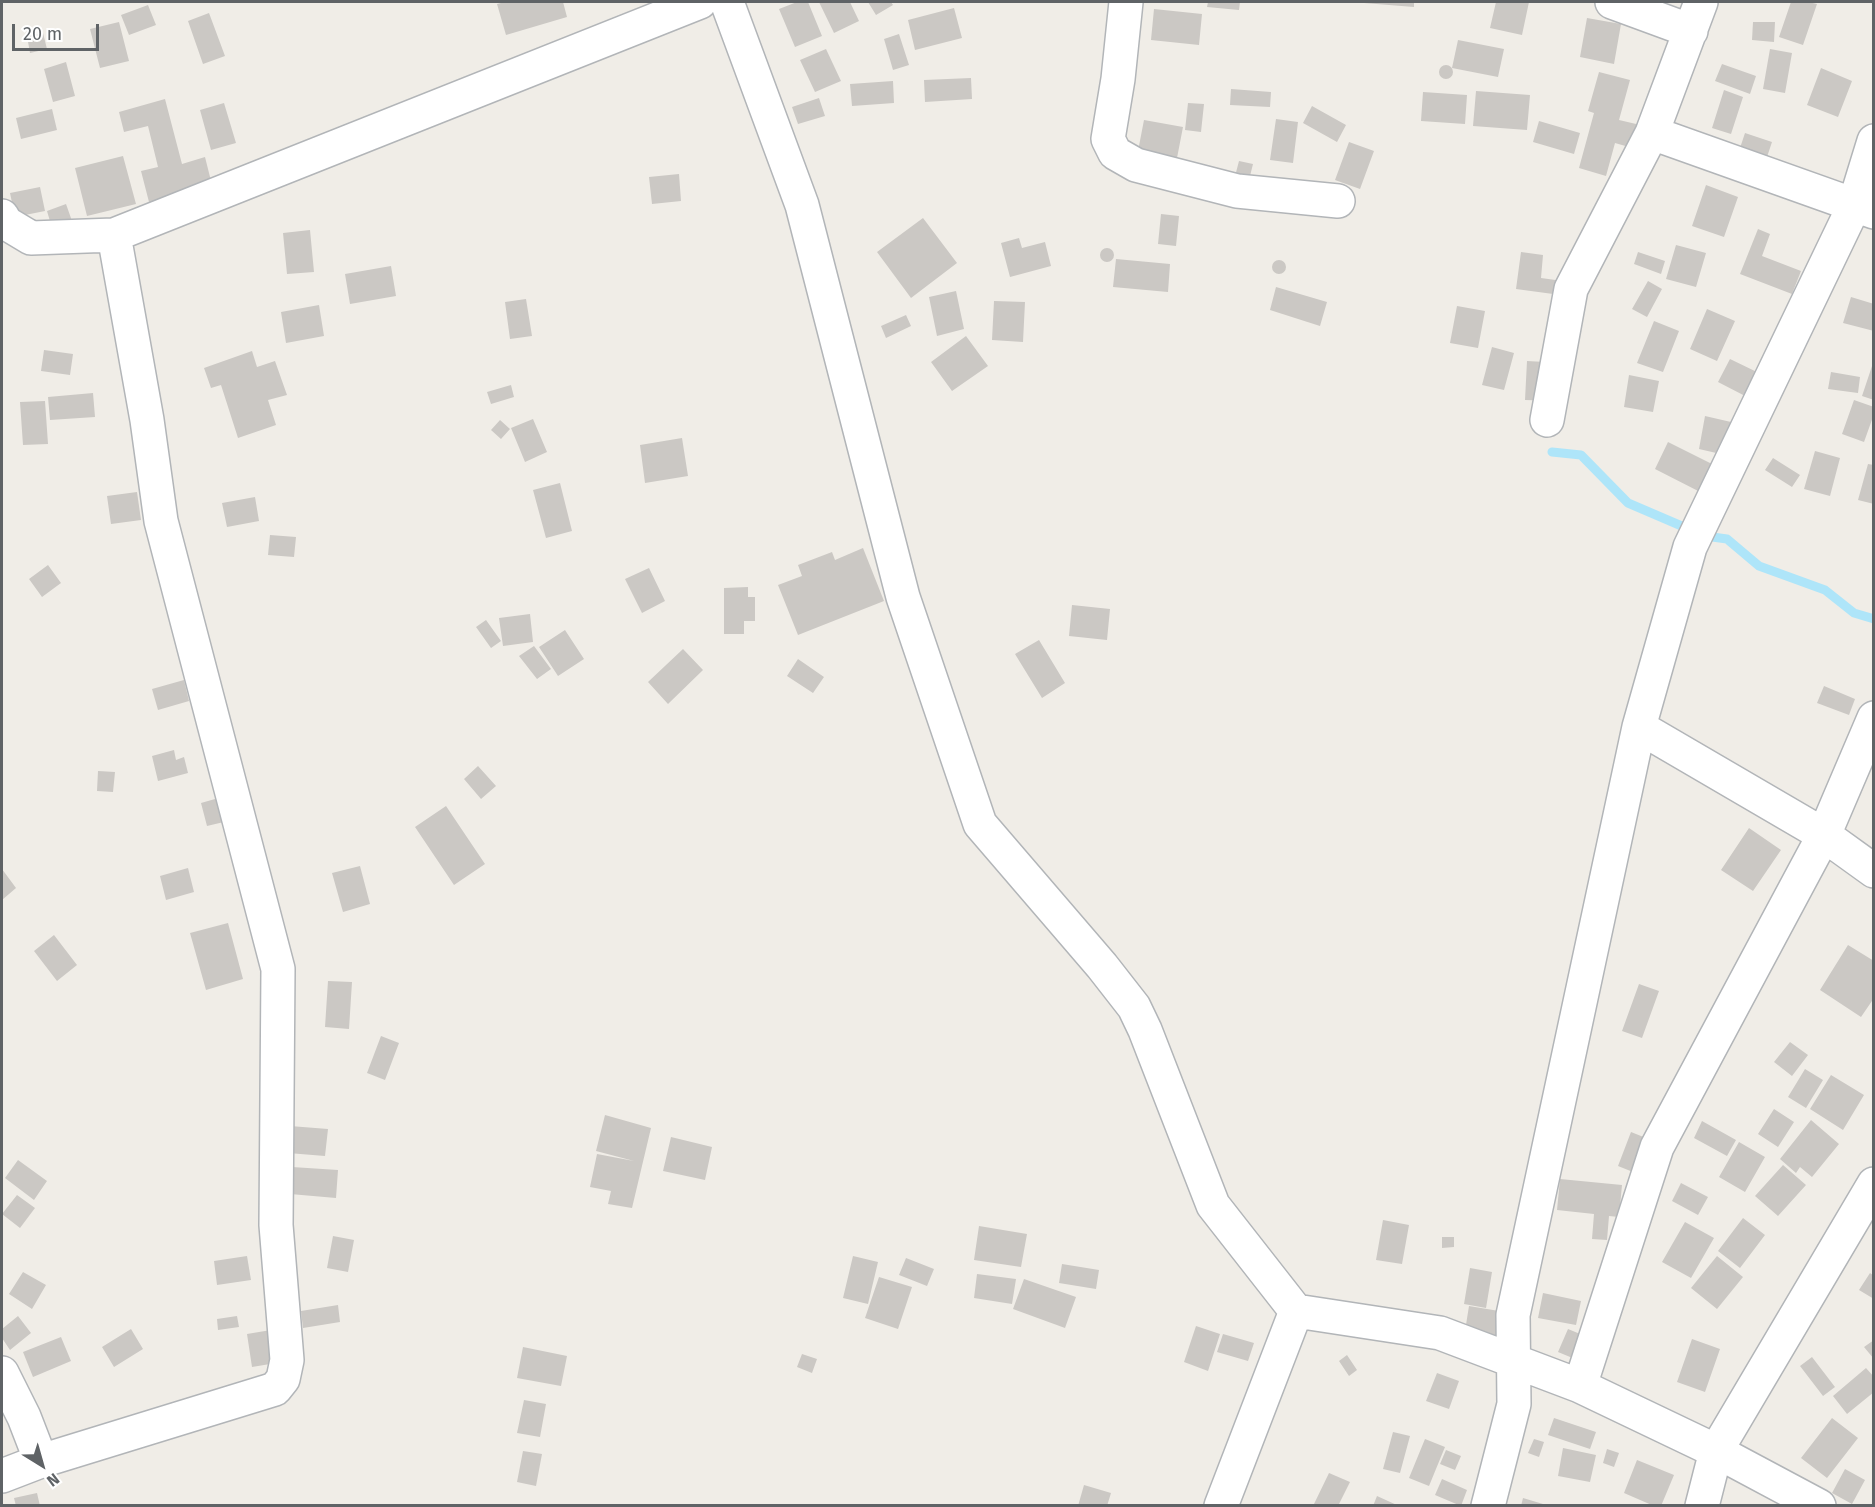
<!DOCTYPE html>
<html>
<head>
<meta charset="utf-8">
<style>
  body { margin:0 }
  #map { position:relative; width:1875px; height:1507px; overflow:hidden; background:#f0ede7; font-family:"Fira Sans",sans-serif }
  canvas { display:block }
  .frame { position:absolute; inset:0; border:3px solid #5f6366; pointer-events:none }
  .north { position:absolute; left:12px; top:1435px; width:60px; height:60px; -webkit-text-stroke:4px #fff; paint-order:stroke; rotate:143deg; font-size:16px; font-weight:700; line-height:24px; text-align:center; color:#5f6366 }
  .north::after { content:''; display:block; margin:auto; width:21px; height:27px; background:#5f6366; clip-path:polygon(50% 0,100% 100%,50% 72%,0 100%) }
  .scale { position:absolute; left:12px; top:24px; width:87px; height:27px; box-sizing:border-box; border:3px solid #5f6366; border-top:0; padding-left:8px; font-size:18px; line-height:21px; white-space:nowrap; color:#5f6366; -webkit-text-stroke:4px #fff; paint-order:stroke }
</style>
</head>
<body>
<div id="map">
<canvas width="1875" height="1507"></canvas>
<div class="frame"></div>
<div class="north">N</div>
<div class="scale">20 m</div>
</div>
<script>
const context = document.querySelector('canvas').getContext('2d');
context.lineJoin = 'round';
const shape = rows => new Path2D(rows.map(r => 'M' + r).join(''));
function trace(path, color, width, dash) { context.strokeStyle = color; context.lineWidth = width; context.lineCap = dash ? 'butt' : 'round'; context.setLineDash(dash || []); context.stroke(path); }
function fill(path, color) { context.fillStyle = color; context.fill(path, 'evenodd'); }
const stream = shape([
  [1552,452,1581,455,1628,503,1705,536,1727,539,1759,566,1825,590,1854,613,1874,619]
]);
const building = shape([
  [505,2,563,2,567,17,506,35,497,4],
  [797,2,808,2,822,36,795,47,779,9],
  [819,2,850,2,859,21,834,33],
  [868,2,891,2,893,5,876,15],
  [1208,2,1240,2,1239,10,1207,7],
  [1364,2,1414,2,1414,7,1364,3],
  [1496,2,1529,2,1522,35,1490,28],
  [1791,2,1808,2,1817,4,1803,45,1779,37],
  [148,5,156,25,129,35,121,15],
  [954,8,962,38,915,50,908,20],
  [1154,9,1202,14,1199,45,1151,40],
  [209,13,225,56,203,64,188,21],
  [1587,18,1621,24,1614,64,1580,57],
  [119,22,129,61,100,68,90,29],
  [1753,22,1775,22,1774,42,1752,40],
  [43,33,47,49,30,53,27,36],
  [899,34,909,65,893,70,884,39],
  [1458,40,1504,49,1498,77,1452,68],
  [826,49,841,81,815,92,800,60],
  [1770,49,1792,53,1785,93,1763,89],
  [66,62,75,96,53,102,44,69],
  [1722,64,1756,76,1750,94,1715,81],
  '1439 72a7 7 0 1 1 14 0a7 7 0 1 1-14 0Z',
  [1821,68,1852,81,1838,117,1807,105],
  [1599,72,1630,80,1619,120,1649,127,1643,151,1615,143,1606,176,1579,168,1594,113,1588,111],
  [971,78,972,99,925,102,924,80],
  [893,81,894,103,852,106,850,84],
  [1231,89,1271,92,1270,107,1230,105],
  [1724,90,1743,97,1731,134,1712,128],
  [1476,91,1530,95,1527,130,1473,126],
  [1423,92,1467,95,1465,124,1421,121],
  [819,98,825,116,798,124,792,107],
  [165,99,182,164,205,157,212,185,149,202,141,171,158,167,148,126,124,132,119,112],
  [224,103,236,143,211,150,200,110],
  [1188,103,1204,104,1201,132,1185,130],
  [1312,106,1346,125,1337,142,1303,123],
  [52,109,57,130,21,139,16,118],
  [1276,119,1298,122,1293,163,1270,160],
  [1144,120,1183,127,1177,158,1138,151],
  [1539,121,1580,133,1574,154,1533,142],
  [1745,133,1772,142,1766,160,1739,151],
  [1349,142,1374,151,1360,189,1335,180],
  [123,156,136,204,87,216,75,168],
  [1239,161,1253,164,1248,184,1234,180],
  [679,174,681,201,652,204,649,177],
  [1706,185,1738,197,1724,237,1692,226],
  [40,187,45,211,15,217,10,193],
  [66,204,72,221,52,228,47,211],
  [1161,214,1179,216,1176,246,1158,244],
  [923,218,957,263,911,298,877,252],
  [1758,229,1770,234,1762,256,1801,271,1792,294,1740,274],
  [310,230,314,272,287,274,283,233],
  [1019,238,1022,248,1045,242,1051,266,1010,277,1001,243],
  [1676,245,1706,253,1696,287,1666,279],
  '1100 255a7 7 0 1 1 14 0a7 7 0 1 1-14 0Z',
  [1521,252,1543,255,1541,278,1570,282,1568,296,1516,289],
  [1638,252,1665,261,1661,274,1634,264],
  [1116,259,1170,264,1168,292,1113,287],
  '1272 267a7 7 0 1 1 14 0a7 7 0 1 1-14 0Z',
  [391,266,396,296,350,304,345,274],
  [1648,281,1662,289,1647,317,1632,309],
  [1276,287,1327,302,1320,326,1270,310],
  [956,291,964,329,937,336,929,297],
  [1851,297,1874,304,1874,331,1843,323],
  [526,299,532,336,510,339,505,302],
  [994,301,1025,302,1023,342,992,340],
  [319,305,324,336,286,343,281,312],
  [1457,306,1485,311,1478,348,1450,343],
  [1707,309,1735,321,1717,361,1690,349],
  [906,315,911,326,886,338,881,326],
  [1654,321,1679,331,1663,372,1637,363],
  [966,336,988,366,952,391,931,362],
  [1492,347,1514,353,1504,390,1482,385],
  [44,350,73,354,70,375,41,371],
  [252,351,257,367,275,361,287,395,268,400,276,425,238,438,221,385,211,388,204,368],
  [1730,359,1761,374,1749,398,1718,382],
  [1527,361,1545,362,1561,401,1525,400],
  [1873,363,1874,363,1874,400,1862,396],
  [1831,372,1860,377,1858,393,1828,389],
  [1629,375,1659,381,1653,412,1624,407],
  [511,385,514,397,491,404,487,392],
  [93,393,95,417,50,420,48,397],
  [1854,400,1874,407,1874,414,1864,442,1842,434],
  [45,401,48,444,23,445,20,402],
  [1705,416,1731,422,1725,455,1699,449],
  [533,419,547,452,525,462,511,428],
  [500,420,510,429,501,439,491,430],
  [682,438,688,476,645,483,640,445],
  [1668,442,1720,468,1706,495,1655,469],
  [1815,451,1840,458,1830,496,1804,489],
  [1773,458,1800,475,1792,487,1765,470],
  [1868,464,1874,465,1874,504,1858,500],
  [560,483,572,531,546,538,533,490],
  [137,492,141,520,111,524,107,496],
  [255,497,259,521,227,527,222,503],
  [270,535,296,537,294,557,268,555],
  [863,548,884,601,798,635,778,585,802,576,798,565,832,552,835,560],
  [48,565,61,583,42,597,29,579],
  [649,568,665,601,642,613,625,579],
  [748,587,748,597,755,597,755,621,744,621,744,634,724,634,724,588],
  [1072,605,1110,609,1107,640,1069,636],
  [530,614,533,642,503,646,499,618],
  [486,620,501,641,491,648,476,627],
  [565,630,584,659,558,676,539,647],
  [1039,640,1065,683,1042,698,1015,654],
  [534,646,551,669,537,679,519,656],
  [683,649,703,670,668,704,648,682],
  [798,659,824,677,813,693,787,676],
  [184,680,189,701,158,710,152,689],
  [1824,686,1855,699,1849,715,1817,703],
  [174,750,176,760,184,757,188,773,158,781,152,756],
  [478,766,496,786,481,799,464,779],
  [98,771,115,772,113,792,97,791],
  [222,797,228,821,207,826,201,803],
  [446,806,485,864,454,885,415,827],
  [1749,828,1781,850,1753,891,1721,870],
  [360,866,370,904,343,912,332,873],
  [188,868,194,892,166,900,160,876],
  [2,869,16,888,2,900],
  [228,923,243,979,206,990,190,933],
  [54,935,77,965,57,981,34,951],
  [1848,945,1874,961,1874,998,1861,1017,1820,990],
  [328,981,352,982,349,1029,325,1027],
  [1639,984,1659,991,1642,1038,1622,1031],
  [381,1036,399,1043,385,1080,367,1073],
  [1790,1042,1808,1055,1792,1076,1774,1062],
  [1805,1069,1823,1080,1806,1108,1788,1097],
  [1831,1075,1864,1095,1843,1130,1810,1109],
  [1774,1109,1794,1122,1778,1147,1758,1134],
  [605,1115,651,1128,632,1208,608,1204,611,1191,590,1187,597,1154,634,1161,596,1151],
  [1811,1120,1839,1144,1812,1177,1800,1167,1796,1173,1780,1159],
  [1702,1121,1736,1140,1727,1156,1694,1138],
  [290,1126,328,1129,325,1156,288,1153],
  [1631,1132,1651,1140,1638,1174,1618,1166],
  [671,1137,712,1147,705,1180,663,1171],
  [1739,1142,1765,1157,1745,1192,1719,1177],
  [18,1160,47,1181,34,1200,5,1178],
  [1783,1165,1806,1185,1778,1216,1755,1196],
  [292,1167,338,1170,336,1198,290,1194],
  [1560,1179,1622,1185,1619,1217,1609,1216,1607,1240,1592,1239,1594,1214,1557,1210],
  [1681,1183,1708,1197,1698,1215,1672,1201],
  [17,1195,35,1208,20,1228,2,1214],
  [1743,1218,1765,1235,1740,1268,1718,1251],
  [1383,1220,1409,1225,1402,1264,1376,1260],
  [1685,1222,1714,1238,1691,1278,1662,1262],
  [979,1226,1027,1234,1021,1267,974,1260],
  [333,1236,354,1240,348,1272,327,1268],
  [1442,1237,1454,1237,1454,1247,1442,1248],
  [247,1256,251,1280,217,1285,214,1261],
  [853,1256,878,1262,868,1304,843,1298],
  [1717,1256,1743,1277,1717,1309,1691,1288],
  [906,1258,934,1269,927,1286,899,1275],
  [1062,1264,1099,1270,1096,1289,1059,1283],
  [1470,1268,1492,1272,1486,1308,1464,1304],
  [23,1272,46,1285,32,1309,9,1294],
  [1870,1273,1874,1276,1874,1299,1859,1290],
  [977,1274,1016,1279,1012,1304,974,1298],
  [879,1277,912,1287,898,1329,865,1318],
  [1024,1279,1076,1297,1065,1328,1013,1309],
  [1543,1293,1581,1301,1576,1325,1538,1318],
  [338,1305,340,1322,303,1328,301,1311],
  [1469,1306,1505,1312,1500,1337,1465,1331],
  [18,1316,31,1333,10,1350,2,1338,2,1329],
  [237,1316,239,1327,218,1330,217,1319],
  [1196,1326,1220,1334,1208,1371,1184,1362],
  [131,1329,143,1349,114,1367,102,1347],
  [1568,1329,1585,1336,1575,1359,1558,1352],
  [271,1330,276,1363,252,1367,247,1334],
  [1223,1334,1254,1343,1248,1361,1217,1352],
  [61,1337,71,1361,33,1377,23,1352],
  [1692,1339,1720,1349,1705,1392,1677,1382],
  [1874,1340,1874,1359,1864,1347],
  [523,1347,567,1356,561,1386,517,1378],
  [802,1354,817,1359,812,1373,797,1367],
  [1347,1355,1357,1370,1349,1376,1339,1361],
  [1812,1357,1835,1387,1823,1396,1800,1366],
  [1866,1368,1874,1377,1874,1392,1847,1414,1833,1396],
  [1437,1373,1459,1381,1449,1409,1426,1401],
  [524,1400,546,1404,540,1437,517,1433],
  [1554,1418,1596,1432,1590,1449,1548,1435],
  [1832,1418,1858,1438,1827,1478,1801,1458],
  [1393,1432,1410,1436,1400,1473,1383,1469],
  [1425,1439,1445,1447,1429,1486,1409,1478],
  [1534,1439,1544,1442,1539,1457,1528,1453],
  [1563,1448,1596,1455,1590,1482,1558,1476],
  [1607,1449,1619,1453,1614,1467,1603,1463],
  [1446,1450,1461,1456,1455,1470,1440,1464],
  [523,1451,542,1454,536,1486,517,1482],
  [1637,1460,1674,1475,1661,1506,1654,1506,1624,1493],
  [1845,1469,1865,1480,1852,1504,1832,1493],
  [1329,1473,1350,1482,1338,1506,1317,1506,1314,1504],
  [1442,1479,1467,1490,1461,1506,1435,1495],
  [1084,1485,1111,1493,1107,1506,1078,1506],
  [37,1493,40,1506,16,1506,14,1498],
  [1377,1496,1399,1506,1373,1506],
  [1523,1498,1543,1504,1543,1506,1521,1506]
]);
const minor = shape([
  [727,2,802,205,903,597,980,824,1102,966,1134,1007,1145,1030,1213,1205,1296,1311,1440,1333,1580,1386,1716,1451,1819,1506],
  [1126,2,1118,79,1108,139,1115,153,1136,165,1237,191,1338,201],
  [1612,2,1691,31],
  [1652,133,1874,212],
  [2,216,6,223,31,238,114,235],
  [1547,420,1571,289,1652,133,1701,2],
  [1639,727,1824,835,1874,871],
  [2,1373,24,1417,41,1461,2,1476],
  [1580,1386,1657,1147,1824,835,1874,718],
  [41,1461,275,1389,283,1379,287,1360,276,1225,278,969,161,521,147,420,114,235,700,2],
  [1221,1506,1296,1311],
  [1488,1506,1514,1404,1513,1315,1639,727,1690,547,1854,206,1874,141],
  [1702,1506,1716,1451,1874,1184]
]);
trace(stream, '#aee5f9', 9);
fill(building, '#cbc8c4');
trace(minor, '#b2b5b8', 36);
trace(minor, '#fff', 33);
</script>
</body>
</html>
